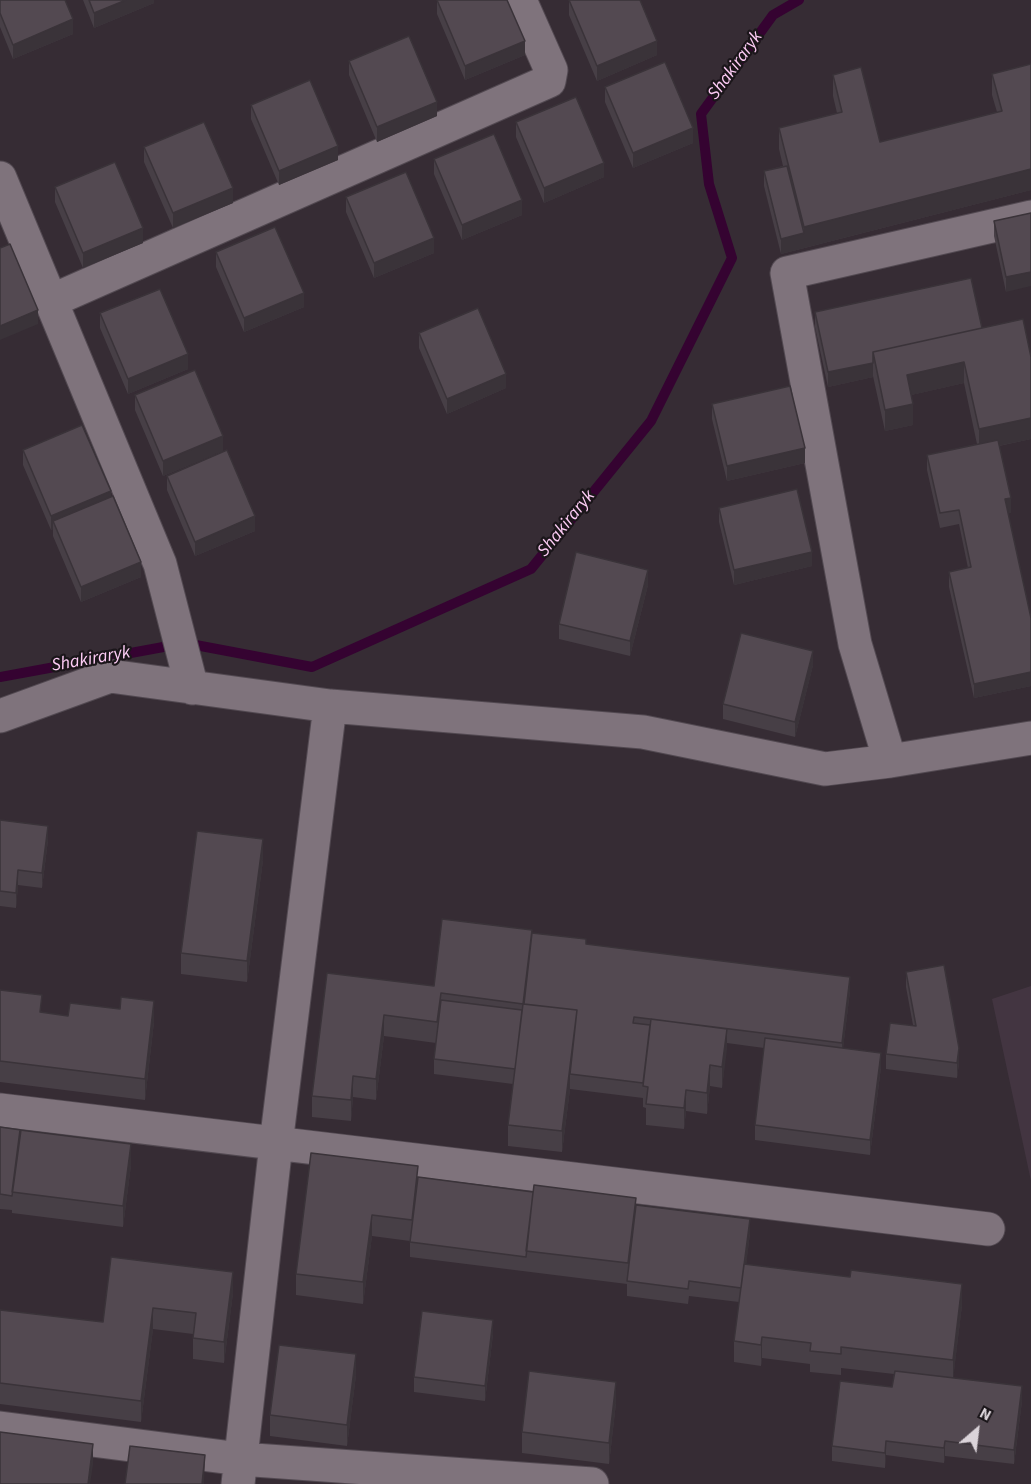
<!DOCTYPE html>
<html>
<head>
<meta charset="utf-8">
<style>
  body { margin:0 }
  #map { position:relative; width:1031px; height:1484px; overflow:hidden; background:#362c34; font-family:"Source Sans 3",sans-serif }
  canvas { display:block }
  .north { position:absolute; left:947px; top:1400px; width:60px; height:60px; -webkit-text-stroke:4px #1b161a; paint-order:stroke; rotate:28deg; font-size:16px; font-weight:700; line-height:24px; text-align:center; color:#dad3d9 }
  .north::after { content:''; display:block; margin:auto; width:21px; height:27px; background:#dad3d9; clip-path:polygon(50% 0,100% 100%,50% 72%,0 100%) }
</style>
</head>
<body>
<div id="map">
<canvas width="1031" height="1484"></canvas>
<div class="north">N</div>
</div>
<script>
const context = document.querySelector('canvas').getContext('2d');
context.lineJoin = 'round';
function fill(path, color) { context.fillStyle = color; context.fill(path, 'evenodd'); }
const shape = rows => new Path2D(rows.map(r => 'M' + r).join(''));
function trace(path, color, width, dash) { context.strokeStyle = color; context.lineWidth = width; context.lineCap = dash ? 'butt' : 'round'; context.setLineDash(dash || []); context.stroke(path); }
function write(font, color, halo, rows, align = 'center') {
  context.font = font + ' "Source Sans 3",sans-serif'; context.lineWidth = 4.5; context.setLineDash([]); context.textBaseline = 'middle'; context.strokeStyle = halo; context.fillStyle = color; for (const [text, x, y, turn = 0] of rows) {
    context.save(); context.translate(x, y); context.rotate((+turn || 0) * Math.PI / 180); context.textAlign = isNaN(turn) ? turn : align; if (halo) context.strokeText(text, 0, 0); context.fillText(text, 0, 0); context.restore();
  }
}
const built = shape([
  [1031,986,1031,1181,992,999]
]);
const stream = shape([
  [0,677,185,643,312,667,531,569,651,421,732,258,709,184,701,114,773,15,799,0]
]);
const minor = shape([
  [0,178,160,564,192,688],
  [51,301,549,81,551,70,520,0],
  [0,716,110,676,330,706,643,732,825,769,890,761,1031,738],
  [890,761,855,644,787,273,1031,217],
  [0,1110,988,1229],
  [0,1428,240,1459,592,1484],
  [238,1484,276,1144,330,706]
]);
const wall = shape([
  [0,0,73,34,13,59,0,27],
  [83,0,154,0,154,3,94,28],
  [437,0,525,55,465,80,437,14],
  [569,0,657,55,597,81,569,15],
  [349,61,437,116,377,142,349,75],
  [992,74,1031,190,781,254,764,186,764,171,783,166,779,149,779,128,837,113,833,96,833,75,880,142,997,112,992,95],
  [605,87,693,143,633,168,605,102],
  [251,105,338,160,279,185,251,119],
  [516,122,604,177,544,203,516,137],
  [144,147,233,203,173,228,144,162],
  [434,159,522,215,462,240,434,174],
  [55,187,143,243,83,268,55,202],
  [346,197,434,253,374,278,346,212],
  [1031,213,1006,292,994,236,994,221],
  [216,252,304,307,244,332,216,267],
  [815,312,982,328,1031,439,999,446,1011,513,1008,513,1031,618,1031,686,974,698,949,587,949,572,968,568,959,524,940,528,927,470,927,455,977,444,964,383,911,395,913,425,885,431,873,376,873,377,828,387,815,327],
  [100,313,188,369,128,394,100,328],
  [419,333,506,388,447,414,419,348],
  [135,395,223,451,163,476,135,410],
  [712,404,805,463,727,481,712,419],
  [23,450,111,497,141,577,81,602,53,536,53,529,51,530,23,465],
  [167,476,255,531,195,556,167,490],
  [719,508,812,566,734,585,719,522],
  [648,585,630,656,559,639,559,624],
  [813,665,795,737,723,719,723,704],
  [0,820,48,840,42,888,18,885,16,908,0,906],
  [263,860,247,982,181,974,181,953],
  [532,937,586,944,850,991,843,1048,881,1067,870,1155,755,1140,755,1125,764,1048,727,1043,722,1088,710,1086,707,1114,686,1111,684,1129,646,1125,646,1108,643,1107,643,1098,570,1089,562,1152,508,1146,508,1125,513,1084,434,1074,434,1059,436,1043,384,1036,376,1100,353,1097,351,1121,312,1117,312,1096,327,973,434,986],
  [906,972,959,1063,957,1078,886,1069,886,1054,913,1025,906,987],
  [0,990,42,1012,68,1016,154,1022,145,1100,0,1082],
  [0,1127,131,1165,123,1227,12,1213,12,1210,0,1209],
  [418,1177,636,1205,750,1233,746,1264,962,1305,953,1378,1022,1401,1014,1464,945,1456,944,1463,886,1455,885,1468,832,1461,832,1446,892,1387,894,1374,841,1368,841,1375,810,1372,810,1364,762,1358,761,1366,734,1362,734,1341,739,1302,689,1296,688,1304,627,1296,627,1284,410,1257,410,1241,372,1236,363,1304,296,1295,296,1274],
  [233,1272,233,1293,224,1363,193,1359,193,1334,153,1329,141,1422,0,1404,0,1310,103,1322],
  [493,1334,485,1401,414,1392,414,1377],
  [356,1375,347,1446,270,1436,270,1415],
  [616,1403,609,1464,522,1453,522,1432]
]);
const shadedWall = shape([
  [126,0,154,0,154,3,94,28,94,13],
  [73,19,73,34,13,59,13,45],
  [525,41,525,55,465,80,465,66],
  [657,41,657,55,597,81,597,66],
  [437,102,437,116,377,142,377,127],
  [693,128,693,143,633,168,633,153],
  [338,146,338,160,279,185,279,171],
  [604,163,604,177,544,203,544,188],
  [1031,169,1031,190,804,248,804,227],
  [233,188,233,203,173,228,173,213],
  [522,200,522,215,462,240,462,225],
  [143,228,143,243,83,268,83,253],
  [804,233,804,248,781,254,781,239],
  [434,238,434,253,374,278,374,263],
  [1031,272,1031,286,1006,292,1006,277],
  [304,293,304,307,244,332,244,318],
  [38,310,38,324,0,340,0,326],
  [188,354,188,369,128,394,128,379],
  [964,362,964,383,907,396,907,375],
  [873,363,873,377,828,387,828,372],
  [506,374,506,388,447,414,447,399],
  [913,404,913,425,885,431,885,410],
  [1031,418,1031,439,979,450,979,429],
  [223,436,223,451,163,476,163,461],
  [805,448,805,463,727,481,727,466],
  [111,491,111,505,53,521,53,529,51,530,51,516],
  [1011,498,1011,513,1005,514,1005,499],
  [255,516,255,531,195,556,195,542],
  [812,552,812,566,734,585,734,570],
  [141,562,141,577,81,602,81,587],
  [648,570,648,585,630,656,630,641],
  [813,651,813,665,795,737,795,722],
  [1031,672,1031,686,974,698,974,684],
  [48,826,48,840,42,888,42,873],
  [263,839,263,860,247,982,247,961],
  [18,870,18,885,16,908,16,893],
  [850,977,850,991,842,1058,842,1043],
  [154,1001,154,1022,145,1100,145,1079],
  [577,1010,570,1074,570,1089,562,1152,562,1131],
  [384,1015,384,1036,376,1100,376,1079],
  [727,1029,727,1050,722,1088,722,1067],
  [959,1048,959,1063,957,1078,957,1063],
  [881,1053,881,1067,870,1155,870,1140],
  [710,1065,710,1086,707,1114,707,1093],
  [353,1076,353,1097,351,1121,351,1100],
  [686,1090,686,1111,684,1129,684,1108],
  [131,1144,131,1165,123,1227,123,1206],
  [372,1215,372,1236,363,1304,363,1282],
  [750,1219,750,1233,742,1302,742,1288],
  [233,1272,233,1293,224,1363,224,1342],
  [962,1284,962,1305,953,1381,953,1360],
  [153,1308,153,1329,141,1422,141,1401],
  [493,1320,493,1334,485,1401,485,1386],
  [762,1337,762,1358,761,1366,761,1345],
  [356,1354,356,1375,347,1446,347,1425],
  [616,1382,616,1403,609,1464,609,1443],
  [1022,1386,1022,1401,1014,1464,1014,1450],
  [886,1441,886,1455,885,1468,885,1453],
  [945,1441,945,1456,944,1463,944,1448],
  [93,1444,93,1465,90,1484,88,1484],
  [205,1455,204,1484,202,1484]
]);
const building = shape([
  [0,0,65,0,73,19,13,45,0,13,0,0],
  [89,0,126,0,94,13,89,0],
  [437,0,507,0,525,41,465,66,437,0],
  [569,0,640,0,657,41,597,66,569,0],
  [409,36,437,102,377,127,349,61,409,36],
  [665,62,693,128,633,153,605,87,665,62],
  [1031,64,1031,169,804,227,779,128,842,112,833,75,861,67,880,142,1002,111,992,74,1031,64],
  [310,80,338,146,279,171,251,105,310,80],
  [576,97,604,163,544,188,516,122,576,97],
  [204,122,233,188,173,213,144,147,204,122],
  [494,134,522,200,462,225,434,159,494,134],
  [115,162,143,228,83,253,55,187,115,162],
  [787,166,804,233,781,239,764,171,787,166],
  [406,172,434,238,374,263,346,197,406,172],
  [1031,213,1031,272,1006,277,994,221,1031,213],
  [275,227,304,293,244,318,216,252,275,227],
  [10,244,38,310,0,326,0,248,10,244],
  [971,278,982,328,873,352,873,363,828,372,815,312,971,278],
  [160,289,188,354,128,379,100,313,160,289],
  [478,308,506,374,447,399,419,333,478,308],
  [1023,319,1031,357,1031,418,979,429,964,362,907,375,913,404,885,410,873,352,1023,319],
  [195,370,223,436,163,461,135,395,195,370],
  [790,386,805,448,727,466,712,404,790,386],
  [82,425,111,491,51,516,23,450,82,425],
  [998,440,1011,498,1005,499,1031,618,1031,672,974,684,949,572,971,567,959,510,940,513,927,455,998,440],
  [227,450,255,516,195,542,167,476,227,450],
  [797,489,812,552,734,570,719,508,797,489],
  [113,496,141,562,81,587,53,521,113,496],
  [576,552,648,570,630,641,559,624,576,552],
  [741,633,813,651,795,722,723,704,741,633],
  [0,820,48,826,42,873,18,870,16,893,0,891,0,820],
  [197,831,263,839,247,961,181,953,197,831],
  [442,919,532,930,523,1004,577,1010,562,1131,508,1125,523,1004,441,993,437,1022,384,1015,376,1079,353,1076,351,1100,312,1096,327,973,434,986,442,919],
  [532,933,586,939,586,944,850,977,842,1043,634,1017,633,1023,650,1025,643,1083,570,1074,577,1010,524,1004,532,933],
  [944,965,959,1048,957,1063,886,1054,890,1023,916,1026,906,972,944,965],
  [0,990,42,995,40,1012,68,1016,70,1003,120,1009,121,997,154,1001,145,1079,0,1061,0,990],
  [441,1000,522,1010,515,1069,434,1059,441,1000],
  [651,1019,727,1029,722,1067,710,1065,707,1093,686,1090,684,1108,646,1104,648,1087,643,1086,651,1019],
  [765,1038,881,1053,870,1140,755,1125,765,1038],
  [0,1127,21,1130,12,1196,0,1194,0,1127],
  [20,1130,131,1144,123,1206,12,1192,20,1130],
  [311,1153,418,1166,412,1220,372,1215,363,1282,296,1274,311,1153],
  [418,1177,533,1192,526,1257,410,1242,418,1177],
  [534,1185,636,1198,628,1263,526,1251,534,1185],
  [636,1205,750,1219,741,1288,689,1281,688,1289,627,1281,636,1205],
  [111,1257,233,1272,224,1342,193,1338,196,1313,153,1308,141,1401,0,1383,0,1310,103,1322,111,1257],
  [744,1264,850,1277,851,1270,962,1284,953,1360,841,1347,841,1354,810,1351,811,1343,762,1337,761,1345,734,1341,744,1264],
  [422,1311,493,1320,485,1386,414,1377,422,1311],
  [279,1345,356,1354,347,1425,270,1415,279,1345],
  [529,1371,616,1382,609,1443,522,1432,529,1371],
  [895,1371,1022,1386,1014,1450,945,1441,944,1448,886,1441,885,1453,832,1446,840,1381,892,1387,895,1371],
  [0,1432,93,1444,88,1484,0,1484,0,1432],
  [130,1446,205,1455,202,1484,125,1484,130,1446]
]);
const waterNames = [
  ["Shakiraryk",736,66,-54],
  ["Shakiraryk",567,524,-51],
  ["Shakiraryk",91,660,-10]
];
fill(built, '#433541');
trace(stream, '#350331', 10);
trace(minor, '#524951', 35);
trace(minor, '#7f737c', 33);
fill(wall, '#473f46');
fill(shadedWall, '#3a3339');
fill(building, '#534951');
trace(building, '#3a3339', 1.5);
write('italic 18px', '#fecdf6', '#1b161a', waterNames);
</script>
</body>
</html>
